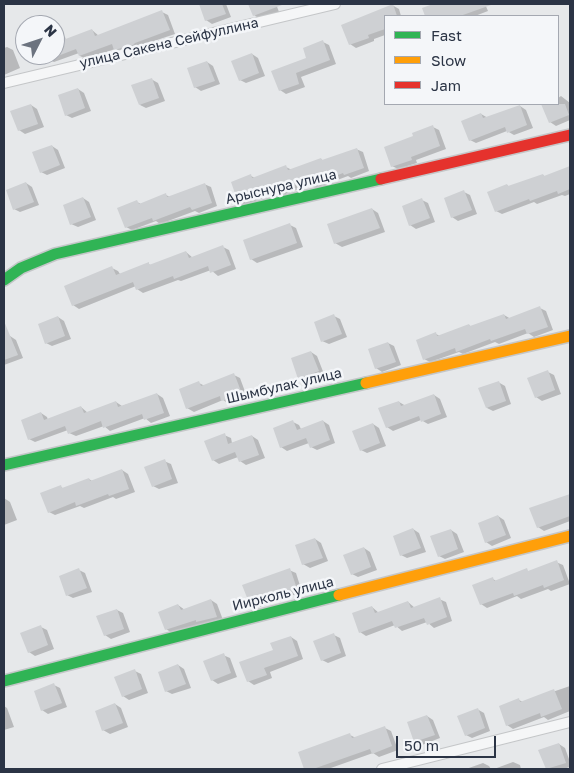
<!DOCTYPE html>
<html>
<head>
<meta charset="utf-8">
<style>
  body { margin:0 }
  #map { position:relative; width:574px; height:773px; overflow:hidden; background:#e6e8ea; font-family:"Golos Text",sans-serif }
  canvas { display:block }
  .frame { position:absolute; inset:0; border:5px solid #2b3445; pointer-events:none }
  .legend { position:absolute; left:384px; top:15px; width:175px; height:90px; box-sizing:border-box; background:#f4f6f9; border:1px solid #a4a8b1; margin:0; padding:6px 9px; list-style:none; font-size:15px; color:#2b3445 }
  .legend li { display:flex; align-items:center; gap:10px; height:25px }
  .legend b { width:25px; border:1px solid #a4a8b1 }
  .north { position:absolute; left:15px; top:15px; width:50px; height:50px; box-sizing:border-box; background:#f4f6f9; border:1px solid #a4a8b1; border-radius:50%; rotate:49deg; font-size:14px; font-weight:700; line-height:20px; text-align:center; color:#2b3445 }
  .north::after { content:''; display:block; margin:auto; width:18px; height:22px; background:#6c737f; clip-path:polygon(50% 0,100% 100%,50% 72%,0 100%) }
  .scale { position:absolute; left:396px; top:736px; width:100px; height:22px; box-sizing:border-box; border:2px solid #2b3445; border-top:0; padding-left:6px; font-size:15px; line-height:18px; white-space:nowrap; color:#2b3445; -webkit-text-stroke:4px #f4f6f9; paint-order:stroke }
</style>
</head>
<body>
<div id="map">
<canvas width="574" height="773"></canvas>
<div class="frame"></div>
<ul class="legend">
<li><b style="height:6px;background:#30b455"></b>Fast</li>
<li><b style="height:6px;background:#ff9f0a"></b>Slow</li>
<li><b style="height:6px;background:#e5322d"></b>Jam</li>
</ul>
<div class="north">N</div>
<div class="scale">50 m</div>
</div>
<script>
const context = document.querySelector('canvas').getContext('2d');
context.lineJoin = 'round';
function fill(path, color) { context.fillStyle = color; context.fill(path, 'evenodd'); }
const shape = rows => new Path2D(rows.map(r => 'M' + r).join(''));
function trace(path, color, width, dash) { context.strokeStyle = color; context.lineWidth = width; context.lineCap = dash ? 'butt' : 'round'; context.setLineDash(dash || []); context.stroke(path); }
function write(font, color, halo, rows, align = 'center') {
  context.font = font + ' "Golos Text",sans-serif'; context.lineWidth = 5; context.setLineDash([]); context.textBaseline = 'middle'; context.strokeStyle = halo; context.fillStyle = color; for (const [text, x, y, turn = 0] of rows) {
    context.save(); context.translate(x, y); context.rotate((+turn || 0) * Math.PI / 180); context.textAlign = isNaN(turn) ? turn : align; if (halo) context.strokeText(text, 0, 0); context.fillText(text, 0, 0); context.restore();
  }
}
const shadow = shape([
  [200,4,226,4,231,17,212,24,206,20],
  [250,4,276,4,279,12,260,19,254,15],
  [436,4,485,4,488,11,475,16,426,16,423,9],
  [392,5,399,9,401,16,385,16,385,35,374,39,374,41,356,48,350,44],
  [162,12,168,15,175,34,121,52,115,49,86,59,80,56,79,53,54,62,48,59,46,55,55,55,55,35,59,34,65,37,66,40,92,30,99,36],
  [323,42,329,45,336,64,301,77,305,87,286,94,280,90],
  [7,47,13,50,20,68,4,75,4,48],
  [252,54,258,58,265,76,246,83,240,80],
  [207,62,213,66,220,84,201,91,195,87],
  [151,79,158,83,165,101,146,108,140,105],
  [78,89,84,93,91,111,72,118,66,115],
  [561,96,570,103,570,120,556,126,550,122,543,104,558,104,558,98],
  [31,105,37,109,44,127,25,134,19,130],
  [520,106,526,110,533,128,514,135,507,131,476,143,470,140,481,114,488,118],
  [433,127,439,130,446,149,416,160,417,163,398,169,392,166,415,137],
  [52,146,58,150,65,168,47,175,41,172],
  [356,149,363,152,369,171,351,178,348,176,316,188,310,185,280,196,276,193,245,205,239,201,251,176,255,178,286,167,292,170,321,159,324,161],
  [570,168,570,194,565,196,562,195,537,204,534,202,502,214,496,211,507,185,510,187,543,175,546,177],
  [26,183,32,187,39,205,20,212,14,209],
  [204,184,211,187,217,206,199,213,195,211,160,224,156,221,132,230,126,227,137,202,141,204,166,195,170,197],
  [464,192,470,195,477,214,458,221,452,217],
  [83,198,89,202,96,220,78,227,71,224],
  [422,200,428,203,435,222,416,229,410,225],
  [372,209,378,213,385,232,342,247,335,243],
  [290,225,296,228,303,247,257,263,251,259],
  [223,247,229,250,236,269,218,276,211,270,181,281,178,280,143,293,137,289,136,286,79,309,73,305,112,268,118,271,120,274,148,264,151,265,186,252,193,258],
  [540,308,546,311,553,330,534,337,528,333,499,344,495,342,463,354,459,352,430,362,424,359,436,334,440,336,469,325,472,327,504,315,511,319],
  [334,316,340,319,347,337,329,344,322,341],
  [58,317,64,321,71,339,52,346,46,343],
  [10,336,16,340,23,358,4,365,4,339],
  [388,343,394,346,401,365,382,372,376,368],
  [311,352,317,356,324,374,305,381,299,378],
  [548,372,554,375,561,394,542,401,536,397],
  [234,375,240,378,247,397,229,404,223,400,194,412,187,408,199,383,205,386],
  [498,382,505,386,511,404,493,411,487,408],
  [157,394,163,398,170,416,151,423,145,418,110,431,104,426,76,436,69,433,68,430,35,442,29,439,41,413,47,417,48,420,81,407,88,413,116,402,122,406],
  [434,395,440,399,447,417,428,424,421,420,393,431,387,427,399,402,406,406],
  [323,421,329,425,335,443,317,450,311,447,309,443,287,451,281,447,293,422,299,425,301,429],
  [373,424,379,428,386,446,367,453,361,450],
  [224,435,231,438,232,443,252,436,258,440,265,458,246,465,240,461,238,457,219,464,213,460],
  [164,461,171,464,178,483,159,489,153,486],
  [122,470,128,474,135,492,116,499,113,497,84,508,80,506,55,515,49,512,60,486,64,489,89,479,92,481],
  [570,495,570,521,544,531,538,527,531,509],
  [4,498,10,502,17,520,4,525],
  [498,516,504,520,511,538,492,546,486,542],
  [413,529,419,533,426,552,407,558,401,555],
  [451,530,457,534,464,552,445,559,439,556],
  [315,539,321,543,328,561,310,568,303,564],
  [364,548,370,552,377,570,358,577,352,574],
  [556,562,563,565,570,584,551,591,548,589,521,599,517,596,487,608,481,604,493,579,496,581,526,570,530,572],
  [79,570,85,573,92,592,73,598,67,595],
  [289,570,296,573,302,592,257,608,251,604],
  [439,599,446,602,452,621,434,628,427,622,402,631,395,625,366,636,360,632,372,607,379,613,408,602,415,608],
  [211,600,217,604,223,620,172,633,166,629,178,605,185,610],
  [117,610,123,613,130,632,111,639,105,635],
  [41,627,47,630,54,649,35,656,29,652],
  [334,635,340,638,346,656,328,663,322,660],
  [291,637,297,641,303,659,270,672,272,678,254,685,248,681,274,650],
  [223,655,230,658,237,677,218,684,212,680],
  [178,665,184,669,191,688,172,694,166,691],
  [135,671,141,674,148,693,129,700,123,696],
  [54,685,60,688,67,707,48,714,42,710],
  [570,686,570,711,548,720,544,717,513,729,507,725,519,700,523,702],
  [115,704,121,708,128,727,110,734,103,730],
  [4,706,7,708,14,727,4,730],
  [477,709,484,713,490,731,472,738,466,735],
  [427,716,433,720,440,738,422,745,415,741],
  [385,728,391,731,398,750,379,757,373,753,328,769,306,769,300,753,350,735,356,738],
  [559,744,565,748,570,762,570,767,563,769,547,769,540,751],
  [513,762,520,765,521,769,494,769],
  [483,763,489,766,491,769,466,769]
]);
const building = shape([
  [199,4,222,4,226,14,205,21],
  [248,4,282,4,282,5,253,16],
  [393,4,397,16,385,16,385,29,368,35,369,38,349,45,341,25],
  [433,4,491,4,491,5,460,16,425,16,422,8],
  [162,10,170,30,135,43,133,45,114,50,112,44,79,56,76,49,55,57,55,43,92,29,95,36],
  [323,40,330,60,296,73,299,84,279,91,271,71,306,58,303,48],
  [252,53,259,73,239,81,231,61],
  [207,61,215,81,194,88,187,68],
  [152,78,159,98,139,105,131,85],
  [78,88,85,108,65,116,58,95],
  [31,104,38,124,18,131,10,111],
  [541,104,565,104,569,115,549,123],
  [520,105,527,125,507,133,505,127,469,141,461,121,481,113,483,118],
  [433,125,440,146,411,157,412,160,391,167,384,147,413,136,412,133],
  [52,145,60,165,40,173,32,152],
  [357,148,364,168,344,175,343,173,308,186,307,181,273,193,272,190,238,202,231,182,251,174,252,178,286,165,288,170,321,158,322,160],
  [570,166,570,189,558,194,557,191,530,201,529,199,495,212,487,192,507,184,508,186,543,174,544,176],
  [26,182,34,202,13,210,6,190],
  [205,183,212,203,192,210,190,207,153,221,152,218,125,228,117,208,137,200,139,204,166,193,167,197],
  [464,190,472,210,451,218,444,198],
  [83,197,91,217,70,225,63,205],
  [422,198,430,218,409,226,402,206],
  [372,208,380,228,334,244,327,224],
  [290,223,297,243,250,260,243,240],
  [223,245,231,265,210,273,208,266,174,279,173,276,136,290,133,282,72,306,64,286,112,266,116,275,149,262,149,265,186,251,189,258],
  [540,306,548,327,527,334,525,329,491,341,490,339,456,352,455,348,423,360,416,340,436,332,437,336,469,324,470,326,504,314,506,319],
  [334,314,342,334,321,342,314,322],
  [58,316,65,336,45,344,38,324],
  [4,321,18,355,4,360],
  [388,342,396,362,375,369,368,349],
  [311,351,319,371,298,379,291,358],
  [548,370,555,390,535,398,527,378],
  [234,373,242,394,221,401,220,396,186,409,179,389,199,381,201,386],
  [499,381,506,401,486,408,478,388],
  [157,393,164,413,144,420,142,414,103,428,101,421,68,434,65,426,28,440,21,420,41,412,44,420,81,406,84,413,116,401,118,407],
  [434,394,441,414,421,422,419,416,386,428,378,408,399,401,401,406],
  [293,420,297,430,323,420,330,440,310,448,306,438,280,448,273,428],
  [373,423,380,443,360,451,352,431],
  [225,433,228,444,252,435,259,455,239,462,235,452,212,461,204,441],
  [165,459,172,479,152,487,144,467],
  [122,469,129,489,109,496,108,494,76,506,75,502,48,513,40,493,61,485,62,488,89,478,90,481],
  [570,494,570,516,537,528,529,508],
  [498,515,506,535,485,543,478,523],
  [413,528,421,548,400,556,393,536],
  [451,529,458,549,438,557,430,536],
  [315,538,323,558,302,565,295,545],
  [364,547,371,567,351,575,343,555],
  [557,560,564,580,544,588,543,585,514,596,513,593,480,605,472,585,493,577,494,581,527,568,528,571],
  [79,568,87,588,66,596,59,576],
  [290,568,297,589,250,605,242,585],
  [440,597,447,617,427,625,424,618,395,628,392,621,359,633,352,613,372,606,375,613,408,601,411,608],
  [211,599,217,617,196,622,196,620,165,630,158,612,178,604,181,610],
  [117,609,124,629,104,636,96,616],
  [41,625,48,645,28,653,20,633],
  [334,633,341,653,321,661,313,641],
  [291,636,298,656,264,668,267,675,247,682,239,662,273,650,270,643],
  [224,653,231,673,211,681,203,661],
  [178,664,186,684,165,692,158,672],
  [135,669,142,689,122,697,114,677],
  [54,683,62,703,41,711,34,691],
  [554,689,562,709,541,717,540,713,506,726,499,706,519,698,520,702],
  [115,703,123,723,102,731,95,711],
  [478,708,485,728,465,736,457,716],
  [427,715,435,735,414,742,407,722],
  [385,726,392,746,372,754,370,749,313,769,304,769,298,752,350,733,352,738],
  [559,743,566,763,546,769,538,750]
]);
const street = shape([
  [4,83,335,4],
  [382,769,570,722]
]);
const fast = shape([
  [4,280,21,268,55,254,381,179],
  [4,465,366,383],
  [4,681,339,595]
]);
const slow = shape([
  [366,383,570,336],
  [339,595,570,536]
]);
const jam = shape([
  [381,179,570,135]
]);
const streetNames = [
  ["улица Сакена Сейфуллина",169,43,-13],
  ["Арыснура улица",281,187,-13],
  ["Шымбулак улица",284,386,-13],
  ["Иирколь улица",283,594,-14]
];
fill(shadow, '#0003');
fill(building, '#ced0d3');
trace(street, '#c4c6c8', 12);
trace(fast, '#c4c6c8', 14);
trace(slow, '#c4c6c8', 14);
trace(jam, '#c4c6c8', 14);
trace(street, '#f5f6f7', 10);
trace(fast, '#30b455', 11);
trace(slow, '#ff9f0a', 11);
trace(jam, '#e5322d', 11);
write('14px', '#2b3445', '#f4f6f9', streetNames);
</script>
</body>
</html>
